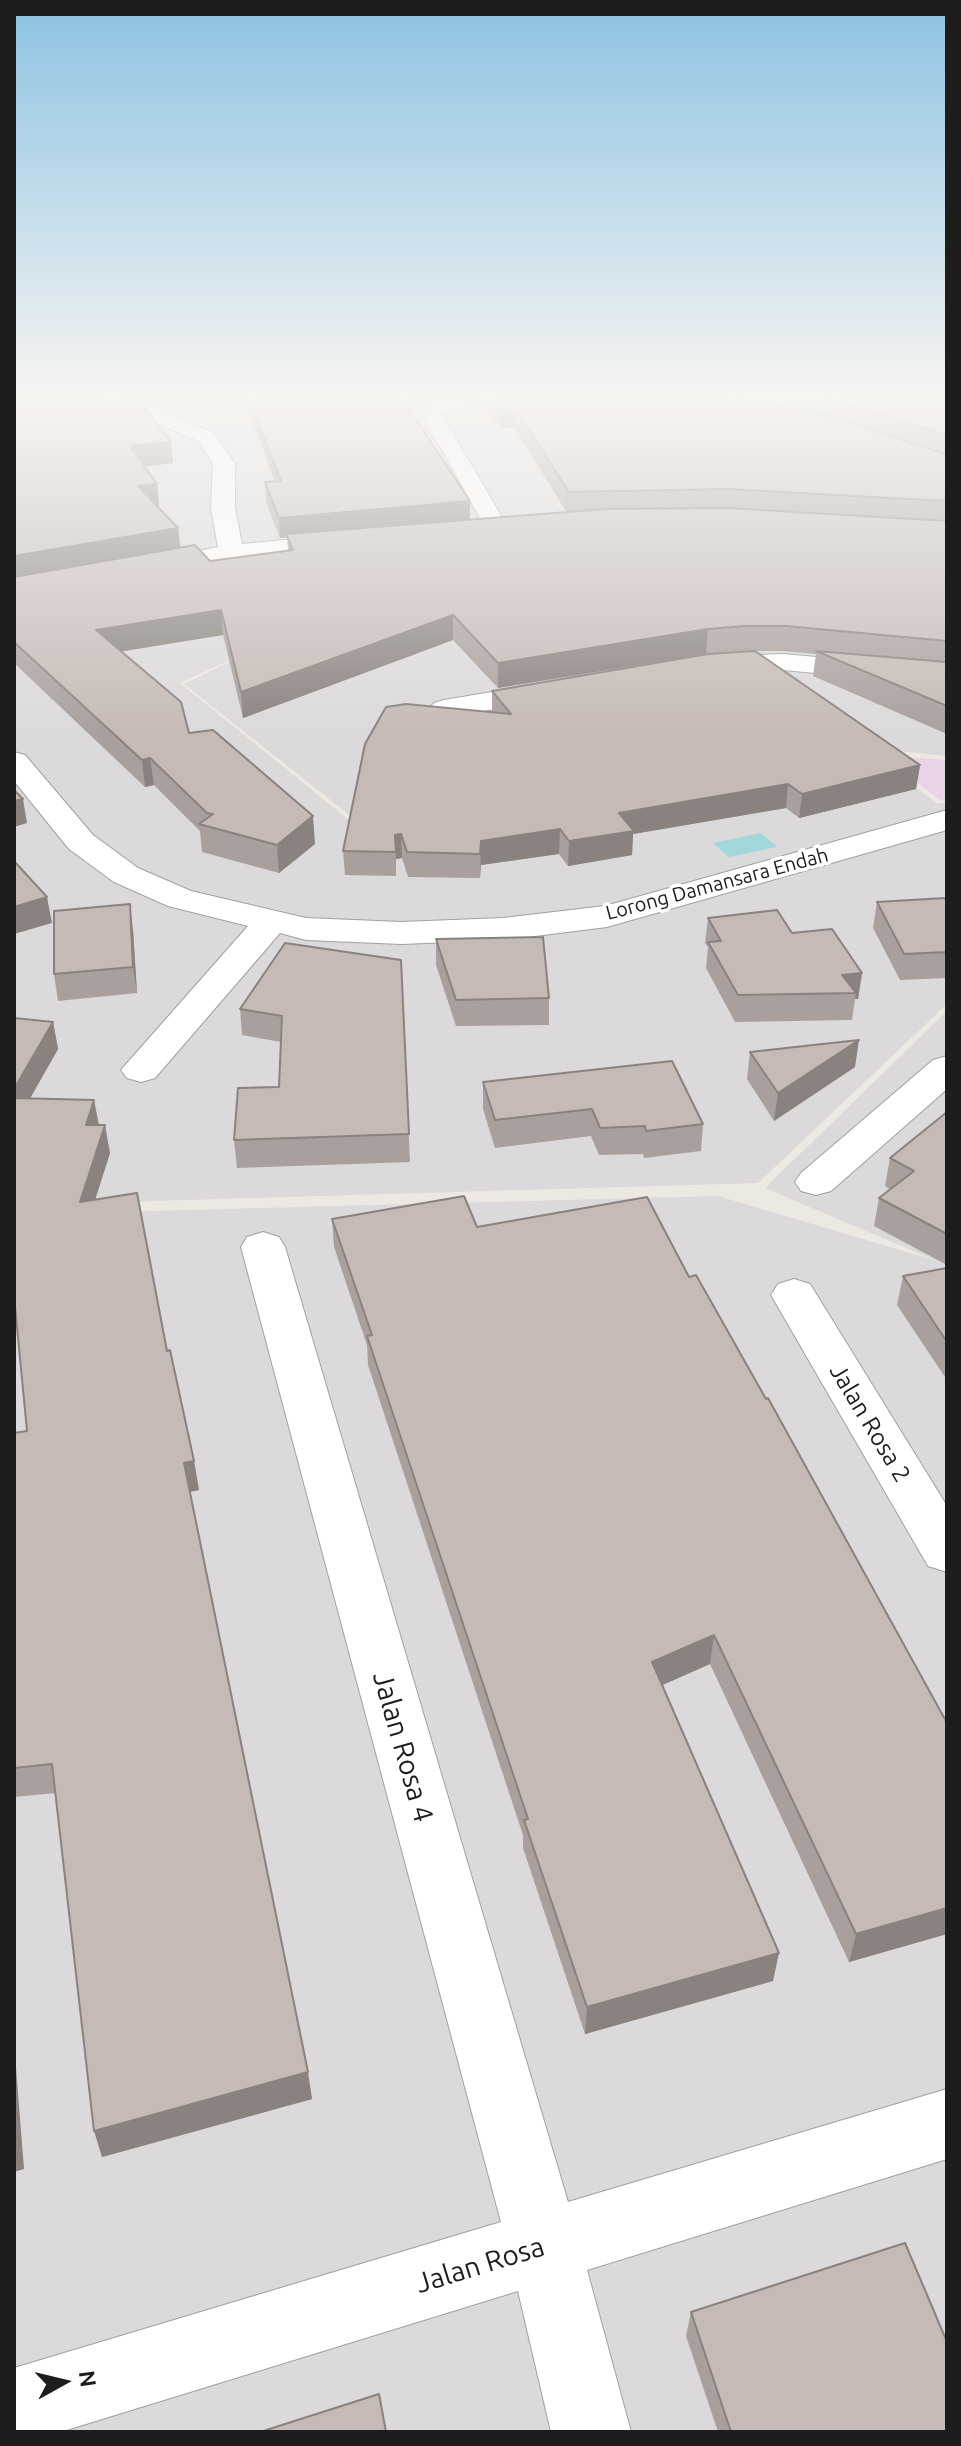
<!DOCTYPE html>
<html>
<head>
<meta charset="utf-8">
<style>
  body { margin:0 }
  #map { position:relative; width:961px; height:2446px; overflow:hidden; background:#eee8e2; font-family:Ubuntu,sans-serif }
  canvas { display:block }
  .frame { position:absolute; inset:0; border:16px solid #1d1d1d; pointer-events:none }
  .north { position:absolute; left:24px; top:2342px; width:80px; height:80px; -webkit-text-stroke:6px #fff; paint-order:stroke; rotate:82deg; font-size:22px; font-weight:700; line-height:32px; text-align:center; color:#1d1d1d }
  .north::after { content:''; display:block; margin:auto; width:28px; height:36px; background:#1d1d1d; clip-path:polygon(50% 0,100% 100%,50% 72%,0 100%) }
</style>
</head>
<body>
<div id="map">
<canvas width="961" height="2446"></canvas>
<div class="frame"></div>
<div class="north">N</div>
</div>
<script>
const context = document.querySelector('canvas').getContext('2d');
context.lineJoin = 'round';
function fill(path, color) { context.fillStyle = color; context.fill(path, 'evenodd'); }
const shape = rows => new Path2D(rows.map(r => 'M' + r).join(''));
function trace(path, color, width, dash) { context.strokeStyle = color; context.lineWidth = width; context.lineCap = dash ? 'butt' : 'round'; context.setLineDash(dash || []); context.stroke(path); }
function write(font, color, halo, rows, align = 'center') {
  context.font = font + ' Ubuntu,sans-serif'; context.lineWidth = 7; context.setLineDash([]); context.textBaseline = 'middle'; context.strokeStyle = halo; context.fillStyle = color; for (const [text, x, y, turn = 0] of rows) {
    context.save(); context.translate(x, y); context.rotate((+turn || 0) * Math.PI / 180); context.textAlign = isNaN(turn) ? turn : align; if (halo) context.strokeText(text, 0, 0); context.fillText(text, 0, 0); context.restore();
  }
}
const residential = shape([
  [14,394,873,394,947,603,947,756,811,742,352,817,184,684,292,631,180,683,349,820,872,754,938,804,947,802,947,1004,758,1183,117,1202,108,1212,718,1196,934,1260,765,1188,947,1011,947,2432,14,2432]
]);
const industrial = shape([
  [879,755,947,760,947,799,942,801]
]);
const water = shape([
  [761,833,777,847,729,857,713,843]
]);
const minor = shape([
  [462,394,493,394,490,398,445,411,442,415,509,529,505,534,489,534,422,415,431,403,462,394],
  [14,396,99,401,156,409,214,433,235,464,235,508,242,544,348,534,357,536,360,541,357,546,348,548,231,559,146,575,137,573,134,568,137,563,218,547,211,508,213,464,199,441,151,421,99,413,14,408,14,396],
  [783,654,947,669,947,685,783,670,710,673,700,671,696,665,700,659,710,657,783,654],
  [552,682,562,685,566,691,562,697,444,718,434,715,429,709,434,703,444,700,552,682],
  [14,752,25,755,93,835,138,868,191,891,306,918,401,922,503,918,605,906,947,810,947,830,607,927,503,940,401,944,306,940,280,933,155,1078,141,1082,127,1078,121,1070,248,926,168,906,114,882,69,849,14,781,14,752],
  [947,1056,947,1089,831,1191,816,1195,801,1191,795,1182,801,1173,933,1060,947,1056],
  [263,1232,279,1237,285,1247,568,2202,947,2089,947,2159,587,2270,631,2432,551,2432,518,2291,60,2432,14,2432,14,2368,501,2222,241,1247,247,1237,263,1232],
  [794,1279,810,1284,947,1506,947,1572,928,1566,771,1295,778,1284,794,1279]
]);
const wall = shape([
  [14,394,126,394,127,400,171,442,173,463,144,466,157,484,159,506,157,506,178,528,180,548,210,561,288,551,287,537,280,538,266,502,265,482,275,482,242,394,399,394,470,501,470,520,567,513,514,427,499,428,479,404,479,394,947,394,947,734,813,676,816,654,783,651,755,651,920,765,916,789,799,818,786,808,633,834,632,855,568,866,559,854,481,865,480,878,408,877,402,858,396,859,396,876,345,875,343,851,492,712,492,691,753,651,706,654,498,688,453,640,243,718,223,635,121,651,189,733,315,844,279,873,202,852,200,831,154,785,145,787,14,663],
  [877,902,947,902,947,978,900,980,873,928],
  [708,918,792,933,862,973,858,999,855,999,852,1020,735,1022,706,968,708,947,705,943],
  [133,930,137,993,58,1001,54,974],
  [436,939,549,998,549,1025,456,1026,436,965],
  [401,960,410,1162,237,1168,234,1140,279,1087,281,1042,242,1035,240,1009],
  [14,1018,53,1022,58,1049,30,1099,94,1100,99,1125,110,1153,95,1200,167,1351,194,1461,199,1490,190,1492,312,2099,102,2157,56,1793,14,1797,14,1433,27,1431,17,1325,14,1326],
  [750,1052,855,1067,774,1121,747,1079],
  [483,1082,703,1124,701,1151,644,1158,643,1154,599,1155,591,1136,495,1148,483,1109],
  [947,1112,947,1265,874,1226,879,1198,890,1189,885,1186,890,1158],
  [332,1219,477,1227,689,1277,947,1723,947,1934,849,1962,710,1664,662,1685,773,1981,585,2034,523,1848,523,1835,368,1365,367,1345,334,1247],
  [947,1268,947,1380,897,1305,903,1276],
  [691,2312,947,2432,718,2432,686,2336]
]);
const shadedWall = shape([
  [514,407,514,427,499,428,500,408],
  [171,442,173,463,133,468,130,446],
  [157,484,159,506,140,508,138,486],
  [470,501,470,521,280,538,279,518],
  [178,528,181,551,14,580,14,556],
  [221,610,223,635,100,655,96,630],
  [453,615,453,640,243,718,241,692],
  [708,629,706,654,498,688,498,663],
  [150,758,154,785,145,787,142,760],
  [920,765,916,789,799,818,802,794],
  [788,784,786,808,633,834,632,855,568,866,569,841,619,813],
  [23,799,27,823,14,827,14,801],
  [313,816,315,844,279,873,277,845],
  [560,829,559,854,481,865,480,878,481,841],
  [401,834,402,858,396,859,395,835],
  [47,897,52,923,14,934,14,907],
  [130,904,133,930,137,993,133,967],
  [862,973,858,999,855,999,856,993,842,975],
  [53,1022,58,1049,14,1126,14,1089],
  [859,1040,855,1067,774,1121,778,1093],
  [94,1100,99,1127,86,1125],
  [105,1125,110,1153,85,1231,80,1202],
  [14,1296,21,1324,14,1326],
  [194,1461,199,1490,189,1492,184,1463],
  [714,1635,710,1664,649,1691,652,1662],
  [947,1908,947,1934,849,1962,856,1934],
  [779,1953,773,1981,585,2034,587,2007],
  [14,2042,24,2169,14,2172],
  [308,2072,312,2099,102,2157,94,2131]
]);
const building = shape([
  [14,394,65,394,96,396,140,402,171,442,130,446,157,484,138,486,178,528,14,556,14,394],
  [247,394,399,394,470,501,279,518,265,482,281,481,247,394],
  [487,394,696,394,753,401,836,418,947,455,947,501,727,489,569,492,514,407,500,408,487,394],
  [805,394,947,394,947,435,843,402,805,394],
  [727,508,947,521,947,641,786,626,745,626,708,629,498,663,453,615,241,692,221,610,96,630,181,702,189,733,213,730,313,816,277,845,199,824,213,814,207,813,150,758,142,760,14,642,14,577,195,545,210,561,293,550,286,534,606,509,727,508],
  [755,651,920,765,802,794,788,784,619,813,634,831,569,841,560,829,481,841,480,854,407,852,401,834,395,835,396,852,343,851,365,744,386,707,406,704,511,714,492,691,708,654,755,651],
  [816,651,947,662,947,706,816,651],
  [14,790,23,799,14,801,14,790],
  [14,861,47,897,14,907,14,861],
  [945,898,947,902,947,952,904,954,877,902,945,898],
  [130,904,133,967,54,974,54,911,130,904],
  [777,910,792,933,832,929,862,973,842,975,856,993,738,995,708,942,721,941,708,918,777,910],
  [543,937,549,998,456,1000,436,939,543,937],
  [285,943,401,960,409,1134,234,1140,238,1088,279,1087,282,1016,240,1009,285,943],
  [14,1018,53,1022,14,1089,14,1018],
  [859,1040,778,1093,750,1052,859,1040],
  [672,1061,703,1124,646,1131,645,1126,600,1128,592,1109,495,1120,483,1082,672,1061],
  [14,1098,94,1100,86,1125,105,1125,80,1202,137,1193,167,1351,170,1350,194,1461,184,1463,308,2072,94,2131,52,1764,14,1768,14,1433,27,1431,14,1296,14,1098],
  [947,1112,947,1234,879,1198,914,1171,890,1158,947,1112],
  [464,1196,477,1227,647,1197,689,1277,696,1275,766,1399,768,1398,947,1723,947,1908,856,1934,714,1635,652,1662,779,1953,587,2007,524,1820,528,1819,367,1336,372,1335,332,1219,464,1196],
  [947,1268,947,1342,903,1276,947,1268],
  [905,2243,947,2342,947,2432,731,2432,691,2312,905,2243],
  [379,2394,386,2432,260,2432,379,2394]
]);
const farStreetnames = [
  ["Lorong Damansara Endah",717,884,-15]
];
const streetNames = [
  ["Jalan Rosa 2",870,1423,59]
];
const nearStreetnames = [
  ["Jalan Rosa 4",403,1747,74],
  ["Jalan Rosa",480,2265,-17]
];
fill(residential, '#dbd9da');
fill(industrial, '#e7d4e6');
fill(water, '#a2d7dc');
trace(minor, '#a1a1a1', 2);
fill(minor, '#fff');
fill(wall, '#a9a09d');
fill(shadedWall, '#8a827f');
fill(building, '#c5bab6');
trace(building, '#8a827f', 2);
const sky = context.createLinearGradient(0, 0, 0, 736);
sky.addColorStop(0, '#8cc2e3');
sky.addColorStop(0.54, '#f7f5f2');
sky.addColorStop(1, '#f7f5f200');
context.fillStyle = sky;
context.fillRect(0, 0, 961, 736);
write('20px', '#1d1d1d', '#fff', farStreetnames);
write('24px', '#1d1d1d', '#fff', streetNames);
write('28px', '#1d1d1d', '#fff', nearStreetnames);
</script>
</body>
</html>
